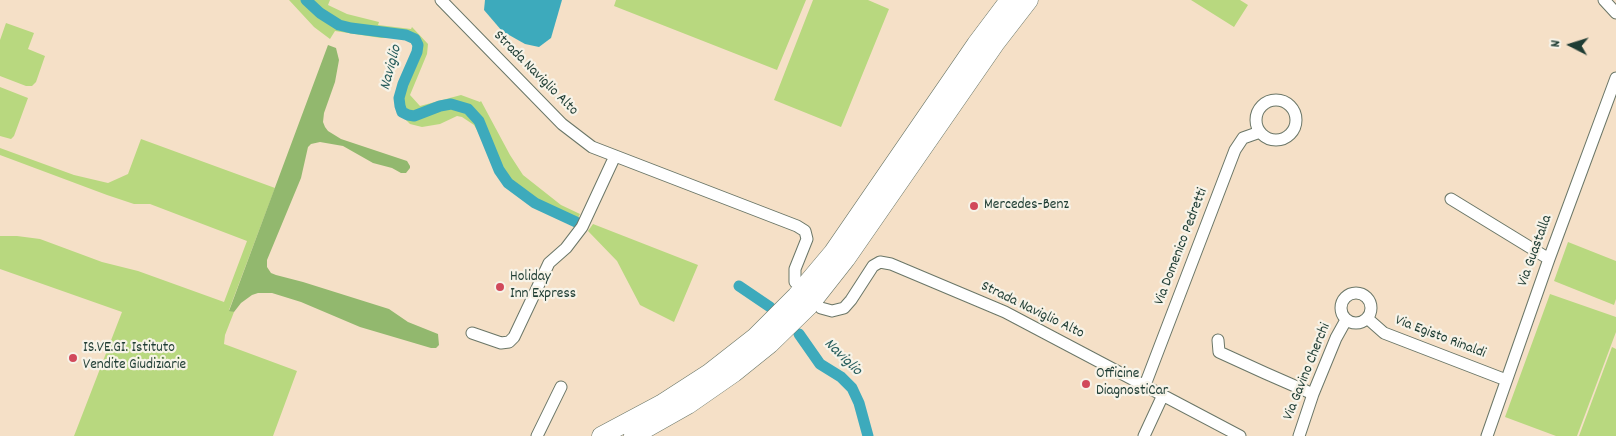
<!DOCTYPE html>
<html>
<head>
<meta charset="utf-8">
<style>
  body { margin:0 }
  #map { position:relative; width:1616px; height:436px; overflow:hidden; background:#f5e0c7; font-family:Dekko,sans-serif }
  canvas { display:block }
  .north { position:absolute; left:1546px; top:20px; width:50px; height:50px; -webkit-text-stroke:4px #f7f3e8; paint-order:stroke; rotate:275deg; font-size:14px; font-weight:700; line-height:20px; text-align:center; color:#1f3d34 }
  .north::after { content:''; display:block; margin:auto; width:18px; height:22px; background:#1f3d34; clip-path:polygon(50% 0,100% 100%,50% 72%,0 100%) }
</style>
</head>
<body>
<div id="map">
<canvas width="1616" height="436"></canvas>
<div class="north">N</div>
</div>
<script>
const context = document.querySelector('canvas').getContext('2d');
context.lineJoin = 'round';
function fill(path, color) { context.fillStyle = color; context.fill(path, 'evenodd'); }
const shape = rows => new Path2D(rows.map(r => 'M' + r).join(''));
function trace(path, color, width, dash) { context.strokeStyle = color; context.lineWidth = width; context.lineCap = dash ? 'butt' : 'round'; context.setLineDash(dash || []); context.stroke(path); }
function write(font, color, halo, rows, align = 'center') {
  context.font = font + ' Dekko,sans-serif'; context.lineWidth = 4.5; context.setLineDash([]); context.textBaseline = 'middle'; context.strokeStyle = halo; context.fillStyle = color; for (const [text, x, y, turn = 0] of rows) {
    context.save(); context.translate(x, y); context.rotate((+turn || 0) * Math.PI / 180); context.textAlign = isNaN(turn) ? turn : align; if (halo) context.strokeText(text, 0, 0); context.fillText(text, 0, 0); context.restore();
  }
}
const green = shape([
  [289,0,301,0,321,19,340,29,363,33,389,34,386,38,381,38,335,31,330,39,314,27],
  [311,0,330,0,328,5,347,14,379,22,378,25,411,29,412,27,428,44,427,54,410,95,420,106,461,95,480,102,481,101,510,155,523,175,561,205,580,214,578,218,536,200,511,182,498,161,483,121,479,114,469,105,463,103,451,101,414,112,408,111,403,105,403,95,420,58,422,50,420,41,415,34,407,31,342,23,332,18],
  [616,0,806,0,777,70,614,6],
  [813,0,868,0,889,9,841,127,774,100],
  [1191,0,1240,0,1248,5,1234,27],
  [6,23,34,33,28,49,45,56,36,82,32,86,26,86,0,76,0,40],
  [0,87,28,98,14,136,11,139,0,136],
  [445,107,461,109,471,115,477,123,487,147,474,125,462,117,457,116,440,124,422,127,410,124,406,120,418,120,431,112],
  [141,139,275,188,229,310,234,312,225,335,224,344,297,371,273,436,74,436,122,312,0,269,0,236,17,236,40,239,102,262,138,271,224,302,247,241,150,204,134,204,107,195,0,155,0,148,74,175,108,183,128,174],
  [593,224,698,265,674,322,640,305,617,261,588,231],
  [1568,242,1616,261,1616,299,1614,305,1554,281],
  [1550,294,1616,317,1616,332,1577,436,1556,436,1505,417],
  [1612,347,1616,349,1616,436,1579,436]
]);
const forest = shape([
  [328,45,336,48,339,60,335,82,324,113,323,122,325,127,328,131,341,139,407,161,410,166,410,168,406,173,401,173,392,168,373,163,343,146,320,142,311,144,308,147,301,178,267,260,267,267,271,273,276,275,303,282,389,309,408,322,438,334,439,345,436,348,431,348,360,327,301,302,272,293,258,293,252,295,241,303,234,312,229,311]
]);
const water = shape([
  [485,0,562,0,551,38,539,47,525,44,502,31,484,10]
]);
const canal = shape([
  [306,0,320,13,339,25,351,28,406,35,415,39,418,45,417,52,403,84,399,98,400,106,402,112,408,115,414,116,440,106,451,104,468,109,479,121,499,170,508,183,535,203,576,222],
  [739,286,770,307],
  [799,334,820,364,841,377,852,388,859,403,868,436]
]);
const minor = shape([
  [441,0,562,124,592,147,797,226,805,231,807,239,795,269,795,282],
  [1604,0,1616,13],
  '1256 120a20 20 0 1 1 40 0a20 20 0 1 1-40 0Z',
  [1451,199,1549,259],
  '1341 308a15 15 0 1 1 30 0a15 15 0 1 1-30 0Z',
  [821,308,832,311,844,308,851,300,873,266,880,262,891,264,1005,312,1240,436],
  [1367,318,1384,333,1506,380],
  [472,333,501,343,509,342,514,337,549,263,566,248,582,227,615,156],
  [1218,340,1219,352,1265,373,1313,394],
  [1145,385,1235,150,1243,138,1260,132],
  [537,436,561,387],
  [1144,436,1163,395],
  [1299,436,1313,394,1336,338,1346,320],
  [1487,436,1549,259,1616,78]
]);
const trunk = shape([
  [601,436,661,404,709,373,755,337,796,296,833,252,976,44,1009,0],
  [633,436,688,405,734,373,770,344,809,306,846,259,995,44,1029,0]
]);
const markers = [
  [974,206,5,"#d1495b"],
  [500,287,5,"#d1495b"],
  [73,358,5,"#d1495b"],
  [1086,384,5,"#d1495b"]
];
const streetNames = [
  ["Strada Naviglio Alto",535,74,45],
  ["Via Domenico Pedretti",1182,247,-69],
  ["Via Guastalla",1536,251,-70],
  ["Strada Naviglio Alto",1032,311,26],
  ["Via Egisto Rinaldi",1440,338,21],
  ["Via Gavino Cherchi",1308,372,-68]
];
const poiNames = [
  ["Mercedes-Benz",984,206],
  ["Holiday",510,278],
  ["Inn Express",510,295],
  ["IS.VE.GI. Istituto",83,349],
  ["Vendite Giudiziarie",83,366],
  ["Officine",1096,375],
  ["DiagnostiCar",1096,392]
];
const waterNames = [
  ["Naviglio",392,68,-75],
  ["Naviglio",842,358,44]
];
fill(green, '#b8d87f');
fill(forest, '#92b86e');
fill(water, '#3daabc');
trace(canal, '#3daabc', 11);
trace(minor, '#6a7667', 13);
trace(trunk, '#6a7667', 19);
trace(minor, '#fff', 11);
trace(trunk, '#fff', 18);
for (const [x, y, r, color] of markers) { const dot = new Path2D(); dot.arc(x, y, r, 0, 2 * Math.PI); context.fillStyle = color; context.fill(dot); trace(dot, '#f7f3e8', 2); }
write('15px', '#1f3d34', '#f7f3e8', streetNames);
write('15px', '#1f3d34', '#f7f3e8', poiNames, 'left');
write('italic 16px', '#285e5d', '#f7f3e8', waterNames);
</script>
</body>
</html>
